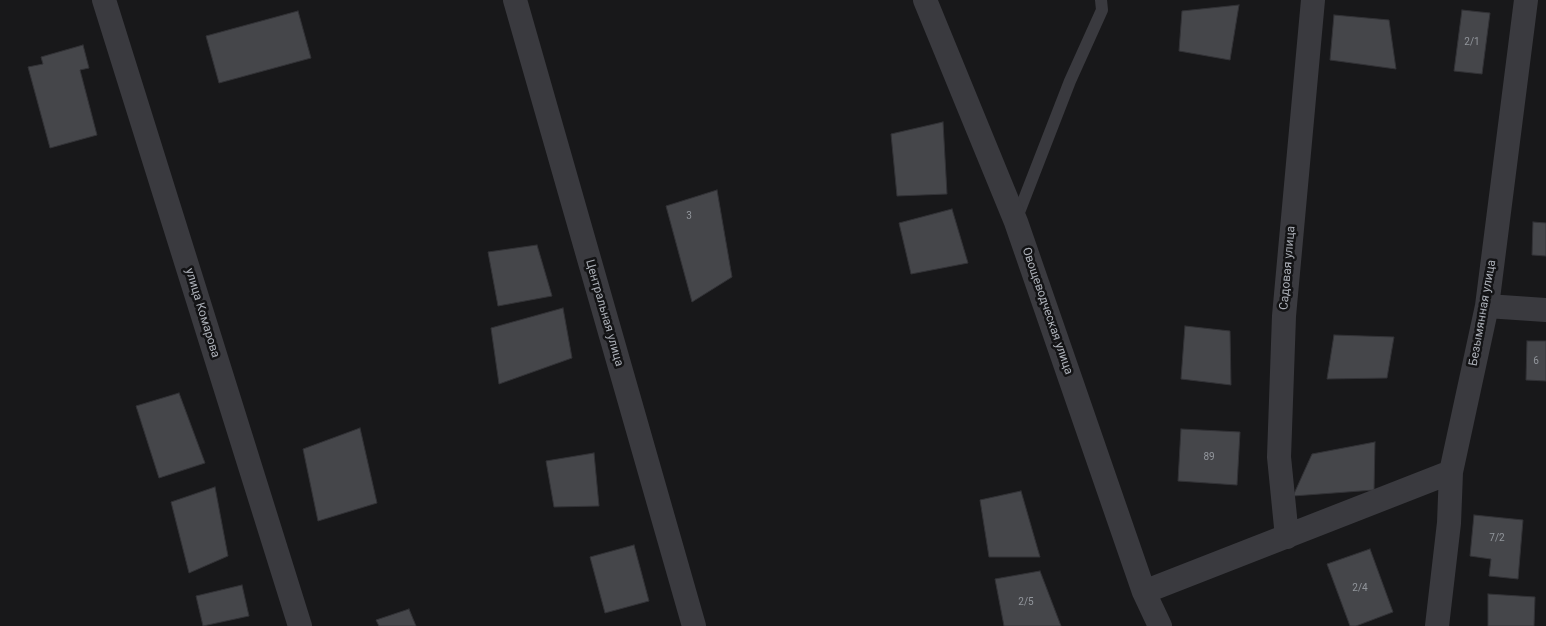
<!DOCTYPE html>
<html>
<head>
<meta charset="utf-8">
<style>
  body { margin:0 }
  canvas { display:block; background:#18181a }
</style>
</head>
<body>
<canvas width="1546" height="626"></canvas>
<script>
const context = document.querySelector('canvas').getContext('2d');
context.lineJoin = 'round';
function fill(path, color) { context.fillStyle = color; context.fill(path, 'evenodd'); }
const shape = rows => new Path2D(rows.map(r => 'M' + r).join(''));
function trace(path, color, width, dash) { context.strokeStyle = color; context.lineWidth = width; context.lineCap = dash ? 'butt' : 'round'; context.setLineDash(dash || []); context.stroke(path); }
function write(font, color, halo, rows, align = 'center') {
  context.font = font + ' Roboto,sans-serif'; context.lineWidth = 5; context.setLineDash([]); context.textBaseline = 'middle'; context.strokeStyle = halo; context.fillStyle = color; for (const [text, x, y, turn = 0] of rows) {
    context.save(); context.translate(x, y); context.rotate((+turn || 0) * Math.PI / 180); context.textAlign = isNaN(turn) ? turn : align; if (halo) context.strokeText(text, 0, 0); context.fillText(text, 0, 0); context.restore();
  }
}
const building = shape([
  [1239,5,1230,60,1179,51,1182,11,1239,5],
  [1462,10,1490,13,1482,74,1454,71,1462,10],
  [298,11,311,58,219,83,206,36,298,11],
  [1334,15,1389,20,1396,69,1330,60,1334,15],
  [83,45,89,68,80,70,97,135,50,148,28,67,43,64,41,57,83,45],
  [943,122,947,194,897,196,891,134,943,122],
  [717,190,732,277,692,302,666,206,717,190],
  [952,209,968,263,911,274,899,223,952,209],
  [1533,222,1546,223,1546,256,1532,255,1533,222],
  [537,245,552,296,498,306,488,252,537,245],
  [563,308,572,358,499,384,491,328,563,308],
  [1185,326,1230,331,1231,385,1181,379,1185,326],
  [1334,335,1394,337,1387,378,1327,379,1334,335],
  [1527,341,1546,341,1546,381,1526,380,1527,341],
  [179,393,205,463,159,478,136,406,179,393],
  [360,428,377,503,318,521,303,449,360,428],
  [1181,429,1240,432,1237,485,1178,481,1181,429],
  [1375,442,1374,490,1293,496,1312,454,1375,442],
  [594,453,599,506,554,507,546,461,594,453],
  [215,487,228,556,189,573,171,502,215,487],
  [1021,491,1040,557,989,557,980,500,1021,491],
  [1474,515,1523,520,1518,579,1489,576,1491,559,1470,556,1474,515],
  [634,545,649,601,605,613,590,557,634,545],
  [1370,549,1393,612,1356,626,1350,626,1327,564,1370,549],
  [1040,571,1061,626,1004,626,995,579,1040,571],
  [242,585,249,616,203,626,196,596,242,585],
  [1488,594,1535,597,1534,626,1488,626,1488,594],
  [409,609,416,626,379,626,376,620,409,609]
]);
const service = shape([
  [1016,220,1070,81,1102,10,1101,0]
]);
const minor = shape([
  [104,0,300,626],
  [515,0,694,626],
  [925,0,1016,222,1144,592,1160,626],
  [1487,306,1546,310],
  [1287,537,1279,457,1284,316,1313,0],
  [1144,592,1451,472],
  [1437,626,1449,523,1451,472,1487,306,1526,0]
]);
const numberNames = [
  ["2/1",1472,42],
  ["3",689,216],
  ["6",1536,361],
  ["89",1209,457],
  ["7/2",1497,538],
  ["2/4",1360,588],
  ["2/5",1026,602]
];
const streetNames = [
  ["Садовая улица",1288,268,-85],
  ["Овощеводческая улица",1047,311,71],
  ["улица Комарова",202,313,73],
  ["Центральная улица",604,313,74],
  ["Безымянная улица",1483,313,-80]
];
fill(building, '#45464a');
trace(building, '#323236', 1);
trace(service, '#3a3a3f', 12);
trace(minor, '#3a3a3f', 24);
write('10px', '#92969c', null, numberNames);
write('12px', '#acb0b8', '#131315', streetNames);
</script>
</body>
</html>
